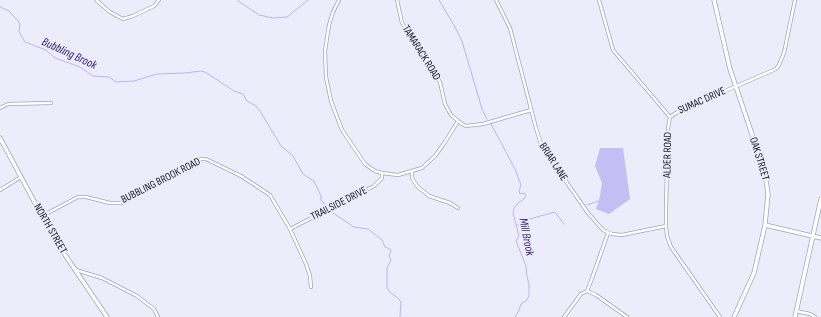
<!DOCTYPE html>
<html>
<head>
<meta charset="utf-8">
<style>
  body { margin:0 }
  canvas { display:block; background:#edecfa }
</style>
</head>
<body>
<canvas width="821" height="317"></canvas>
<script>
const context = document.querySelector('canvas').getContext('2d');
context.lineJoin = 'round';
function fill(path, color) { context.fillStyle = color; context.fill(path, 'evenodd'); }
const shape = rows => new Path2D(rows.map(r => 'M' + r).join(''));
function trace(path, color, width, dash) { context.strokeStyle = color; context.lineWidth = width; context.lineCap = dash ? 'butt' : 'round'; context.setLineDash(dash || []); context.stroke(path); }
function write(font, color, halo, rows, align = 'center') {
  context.font = font + ' "Sofia Sans Condensed",sans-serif'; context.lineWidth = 4; context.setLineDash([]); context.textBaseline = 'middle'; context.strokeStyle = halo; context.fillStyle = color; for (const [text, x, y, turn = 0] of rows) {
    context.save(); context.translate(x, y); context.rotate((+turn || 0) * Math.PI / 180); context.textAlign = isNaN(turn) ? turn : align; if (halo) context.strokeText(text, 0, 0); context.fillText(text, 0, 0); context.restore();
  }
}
const green = shape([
  [600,148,623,148,630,199,609,214,596,209,599,201,602,183,595,166]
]);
const stream = shape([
  [237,0,259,15,273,18,287,17,308,0],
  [439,0,455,27,462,41,482,109,487,119],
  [0,7,9,11,19,22,20,25,19,32,25,42,46,50,55,58,80,67,93,76,109,77,116,82,134,81,157,74,185,73,201,71,205,72,234,91,243,94,247,101,256,106,260,111,281,146,293,156,303,174,314,181,321,196,321,200,326,206],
  [491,124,515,169,521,185,519,191,520,194,524,193,526,195,524,199,518,203,514,208,513,213,519,236,516,241,526,266,527,277,529,284,529,296,526,301,521,304,519,310,515,317],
  [587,205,599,201],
  [330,211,354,227,368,229,382,240,385,247,390,249,391,251,389,256,391,260,387,268,387,288,391,293,399,299,401,302,400,317],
  [517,225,526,220,555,212,564,224]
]);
const street = shape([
  [96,0,110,12,123,19,133,16,154,6,159,0],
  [339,0,333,12,329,25,325,51,326,77,331,101,342,130,365,164,375,171,382,173,398,175,422,168,435,156,445,142,458,121],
  [397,0,402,23,426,59,440,82,445,104,451,115,462,124,466,126,474,125,483,124,531,110],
  [496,0,510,28,536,128,542,147,588,213,603,230,612,234,622,235,666,226],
  [599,0,613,50,670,117,668,128,666,208,666,226,667,236,671,247,720,317],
  [0,108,8,104,51,103],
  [670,117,679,111,776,69,779,65,784,53,795,0],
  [412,172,412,178,417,186,429,196,450,203,458,208],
  [0,190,21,177],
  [42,216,78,197,86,197,110,203,123,203,188,165,200,159,206,159,241,176,270,195,290,229,306,264,310,276,311,287],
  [290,229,374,186,382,178,382,173],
  [76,270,102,278,137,296,154,309,158,317],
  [587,291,596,295,627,317],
  [796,311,810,314,815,317],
  [564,317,581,294,587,291,591,281,608,233]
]);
const secondary = shape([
  [714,0,730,69,763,167,766,180,768,194,765,225,754,273,734,317],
  [0,138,55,240,107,317],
  [765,225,821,238],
  [795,317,821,199]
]);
const streetNames = [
  ["TAMARACK ROAD",421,53,58],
  ["SUMAC DRIVE",702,101,-24],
  ["ALDER ROAD",668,155,-89],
  ["OAK STREET",759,159,73],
  ["BRIAR LANE",553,162,57],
  ["BUBBLING BROOK ROAD",161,181,-27],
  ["TRAILSIDE DRIVE",339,204,-27],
  ["NORTH STREET",50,229,60]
];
const waterNames = [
  ["Bubbling Brook",69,54,25],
  ["Mill Brook",526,237,79]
];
fill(green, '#c4bef4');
trace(stream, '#bbb1fc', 1);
trace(street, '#a4a1c1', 4);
trace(secondary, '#a4a1c1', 5);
trace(street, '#fff', 2.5);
trace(secondary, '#fff', 3.5);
write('11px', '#171622', '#edecfa', streetNames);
write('italic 12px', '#372074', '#edecfa', waterNames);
</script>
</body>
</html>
